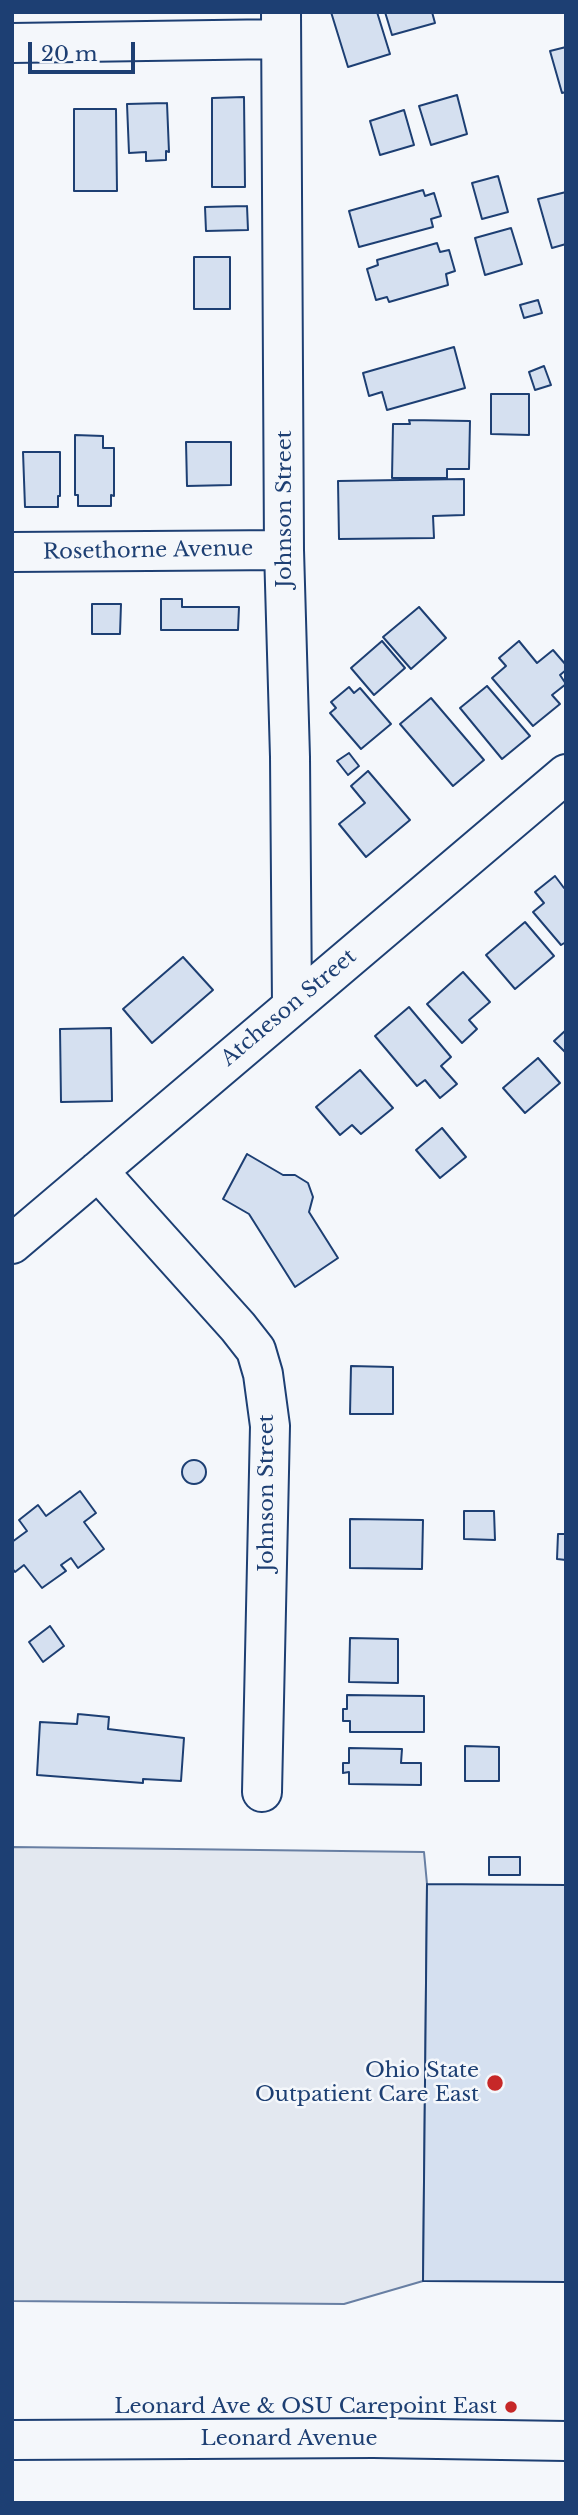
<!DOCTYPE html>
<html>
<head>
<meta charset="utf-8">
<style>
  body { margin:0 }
  #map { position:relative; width:578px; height:2515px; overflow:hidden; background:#f4f7fb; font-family:"Libre Baskerville",serif }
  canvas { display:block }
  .frame { position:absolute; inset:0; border:14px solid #1d3f73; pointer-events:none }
  .scale { position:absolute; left:28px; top:42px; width:107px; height:32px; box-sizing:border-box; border:4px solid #1d3f73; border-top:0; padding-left:9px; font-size:21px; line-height:24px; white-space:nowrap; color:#1d3f73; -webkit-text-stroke:5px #f4f7fb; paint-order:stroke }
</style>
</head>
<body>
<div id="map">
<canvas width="578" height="2515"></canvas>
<div class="frame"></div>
<div class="scale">20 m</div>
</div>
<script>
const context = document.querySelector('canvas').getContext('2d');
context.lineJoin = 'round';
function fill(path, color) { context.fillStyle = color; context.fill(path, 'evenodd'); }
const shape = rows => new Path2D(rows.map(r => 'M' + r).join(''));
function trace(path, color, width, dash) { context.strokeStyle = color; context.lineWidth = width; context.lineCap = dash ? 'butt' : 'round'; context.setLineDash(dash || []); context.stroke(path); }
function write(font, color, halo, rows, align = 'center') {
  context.font = font + ' "Libre Baskerville",serif'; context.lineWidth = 5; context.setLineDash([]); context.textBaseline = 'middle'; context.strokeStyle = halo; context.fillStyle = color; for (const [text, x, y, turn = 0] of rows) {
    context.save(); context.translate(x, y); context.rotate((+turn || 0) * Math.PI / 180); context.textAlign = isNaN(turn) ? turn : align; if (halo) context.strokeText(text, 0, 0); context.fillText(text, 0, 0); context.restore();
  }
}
const parking = shape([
  [12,1847,424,1852,427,1884,423,2281,344,2304,12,2301,12,1847]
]);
const building = shape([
  [331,12,377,12,390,54,348,67,331,12],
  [385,12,432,12,435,23,392,35,385,12],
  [566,47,566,92,562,93,550,51,566,47],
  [457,95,467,134,431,145,419,106,457,95],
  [244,97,245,187,212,187,212,98,244,97],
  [167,103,169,152,166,151,166,160,146,161,146,152,129,153,127,104,167,103],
  [74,109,116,109,117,191,74,191,74,109],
  [404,110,414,145,380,155,370,121,404,110],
  [498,176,508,212,482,219,472,183,498,176],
  [423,190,425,196,434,193,441,216,431,219,433,227,359,247,349,211,423,190],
  [566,192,566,244,552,248,538,199,566,192],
  [247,206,248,230,206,231,205,207,247,206],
  [511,228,522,264,485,275,475,238,511,228],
  [437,243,440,252,449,250,455,271,446,274,448,285,389,302,387,297,376,300,367,269,378,265,377,260,437,243],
  [194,257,230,257,230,309,194,309,194,257],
  [538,300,542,313,524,318,520,305,538,300],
  [454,347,465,388,387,410,382,392,369,396,363,373,454,347],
  [544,366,551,385,535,390,529,372,544,366],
  [491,394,529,394,529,435,491,434,491,394],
  [409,420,470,421,469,469,447,469,447,478,392,478,393,424,410,424,409,420],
  [75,435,103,436,103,448,114,448,114,496,111,495,111,506,78,506,78,495,75,495,75,435],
  [186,442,231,442,231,485,187,486,186,442],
  [23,452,60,452,60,496,58,496,58,507,25,507,23,452],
  [464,479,464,515,433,516,434,538,339,539,338,481,464,479],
  [161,599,182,599,182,607,239,607,238,630,161,630,161,599],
  [92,604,121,604,120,634,92,634,92,604],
  [419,607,446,638,411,669,383,637,419,607],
  [382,641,405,668,374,695,351,668,382,641],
  [519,641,537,663,553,650,566,665,566,670,560,675,566,684,552,695,560,704,533,726,492,678,506,666,499,658,519,641],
  [487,686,530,736,502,759,460,708,487,686],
  [349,687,354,693,360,688,391,724,361,749,330,713,336,708,331,702,349,687],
  [431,698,484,760,453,786,400,724,431,698],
  [349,753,359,766,348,775,337,761,349,753],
  [368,771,410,820,366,857,339,824,365,803,351,786,368,771],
  [555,876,564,888,566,887,566,942,561,945,533,912,544,903,535,892,555,876],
  [525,922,554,956,515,989,486,955,525,922],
  [183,957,213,990,152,1043,123,1009,183,957],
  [463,972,490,1002,469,1020,477,1029,462,1043,427,1004,463,972],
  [409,1007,451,1057,441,1066,457,1084,440,1098,425,1080,417,1086,375,1036,409,1007],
  [111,1028,112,1101,61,1102,60,1029,111,1028],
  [566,1030,566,1053,554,1041,566,1030],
  [538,1058,560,1083,525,1113,503,1088,538,1058],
  [360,1070,393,1108,361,1134,352,1125,340,1135,316,1107,360,1070],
  [442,1128,466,1157,440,1178,416,1150,442,1128],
  [247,1154,283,1175,295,1175,308,1183,313,1197,309,1212,338,1258,295,1287,249,1214,223,1199,247,1154],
  [351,1366,393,1367,393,1414,350,1414,351,1366],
  '182 1472a12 12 0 1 1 24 0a12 12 0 1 1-24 0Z',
  [80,1491,96,1513,84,1522,104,1549,78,1568,71,1558,61,1565,66,1571,42,1588,24,1565,15,1572,12,1568,12,1542,27,1531,19,1520,38,1505,46,1516,80,1491],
  [464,1511,494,1511,495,1540,464,1539,464,1511],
  [350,1519,423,1520,422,1569,350,1568,350,1519],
  [558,1534,566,1534,566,1560,557,1559,558,1534],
  [50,1626,64,1646,43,1662,29,1642,50,1626],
  [350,1638,398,1639,398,1683,349,1682,350,1638],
  [347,1695,424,1696,424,1732,350,1732,350,1721,343,1721,343,1709,347,1709,347,1695],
  [78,1714,109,1717,108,1729,184,1738,181,1781,143,1779,143,1783,37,1775,40,1722,77,1724,78,1714],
  [465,1746,499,1747,499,1781,465,1781,465,1746],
  [349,1748,402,1749,401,1763,421,1763,421,1785,349,1784,349,1772,343,1773,343,1763,349,1763,349,1748],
  [489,1857,520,1857,520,1875,489,1875,489,1857],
  [427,1884,566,1885,566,2282,423,2281,427,1884]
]);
const minor = shape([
  [281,12,284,550,290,757,292,1005],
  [12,43,281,39],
  [12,552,284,550],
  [98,1171,238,1327,256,1350,263,1374,270,1426,262,1792],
  [12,1244,566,774],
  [12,2440,373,2438,566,2441]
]);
const markers = [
  [495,2083,9,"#c62828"],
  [511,2407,7,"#c62828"]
];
const streetNames = [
  ["Johnson Street",285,509,-90],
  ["Rosethorne Avenue",148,551,-1],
  ["Atcheson Street",289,1008,-40],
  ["Johnson Street",267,1493,-90],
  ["Leonard Avenue",289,2439]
];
const poiNames = [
  ["Ohio State",479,2071],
  ["Outpatient Care East",479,2095],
  ["Leonard Ave & OSU Carepoint East",497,2407]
];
fill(parking, '#e3e8f0');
trace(parking, '#687fa3', 2);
fill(building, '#d5e0f0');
trace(building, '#1d3f73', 2);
trace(minor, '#1d3f73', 42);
trace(minor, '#f4f7fb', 38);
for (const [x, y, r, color] of markers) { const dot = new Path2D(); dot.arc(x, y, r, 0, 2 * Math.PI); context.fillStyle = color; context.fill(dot); trace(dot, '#f4f7fb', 2.5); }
write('21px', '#1d3f73', '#f4f7fb', streetNames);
write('21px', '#1d3f73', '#f4f7fb', poiNames, 'right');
</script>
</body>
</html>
